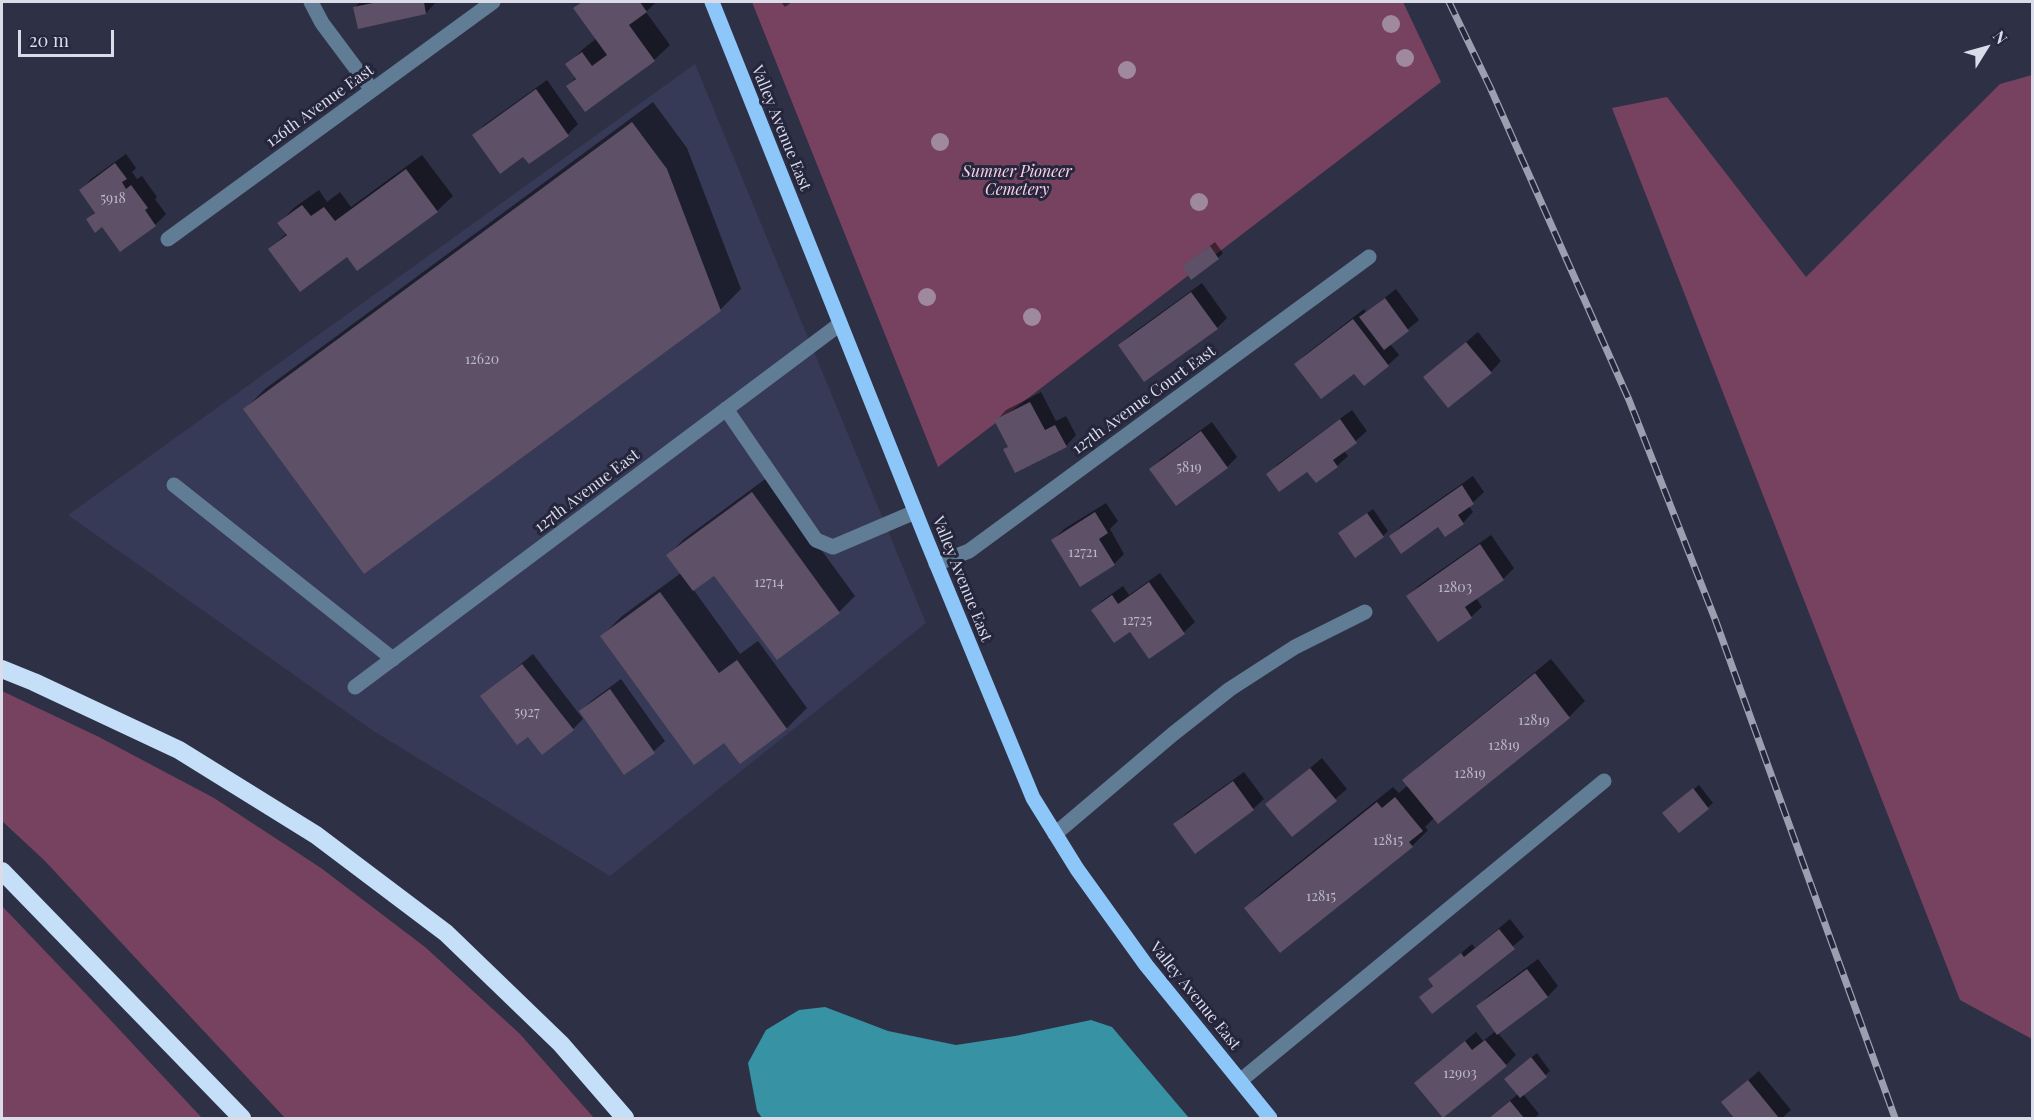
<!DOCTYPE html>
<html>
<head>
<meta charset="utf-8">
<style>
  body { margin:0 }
  #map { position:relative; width:2034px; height:1120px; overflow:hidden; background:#2e3046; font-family:"Playfair Display",serif }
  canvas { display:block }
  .frame { position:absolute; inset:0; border:3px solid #dadcea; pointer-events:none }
  .north { position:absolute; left:1956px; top:18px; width:60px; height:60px; -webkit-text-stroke:4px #25263b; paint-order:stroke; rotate:53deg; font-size:16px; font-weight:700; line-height:24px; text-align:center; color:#dadcea }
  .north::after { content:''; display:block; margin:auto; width:21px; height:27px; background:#dadcea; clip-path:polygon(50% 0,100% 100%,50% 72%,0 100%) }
  .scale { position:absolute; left:18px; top:30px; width:96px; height:27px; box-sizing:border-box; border:3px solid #dadcea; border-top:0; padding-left:8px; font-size:18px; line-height:21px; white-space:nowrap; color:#dadcea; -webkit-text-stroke:4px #25263b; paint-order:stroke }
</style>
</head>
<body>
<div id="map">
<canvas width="2034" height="1120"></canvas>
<div class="frame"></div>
<div class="north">N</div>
<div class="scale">20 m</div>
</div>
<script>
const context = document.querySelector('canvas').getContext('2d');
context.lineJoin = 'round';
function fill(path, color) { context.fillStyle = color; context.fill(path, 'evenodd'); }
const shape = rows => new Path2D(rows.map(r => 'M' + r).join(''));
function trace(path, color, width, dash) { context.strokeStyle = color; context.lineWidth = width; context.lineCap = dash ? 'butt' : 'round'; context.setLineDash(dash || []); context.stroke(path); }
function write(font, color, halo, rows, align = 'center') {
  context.font = font + ' "Playfair Display",serif'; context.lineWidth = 6; context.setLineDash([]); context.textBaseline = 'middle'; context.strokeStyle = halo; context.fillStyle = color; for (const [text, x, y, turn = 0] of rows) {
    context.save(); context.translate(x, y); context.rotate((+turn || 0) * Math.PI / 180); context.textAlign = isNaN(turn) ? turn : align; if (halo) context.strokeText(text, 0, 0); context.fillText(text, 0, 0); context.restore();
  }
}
const built = shape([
  [695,64,926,623,610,876,372,730,68,515]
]);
const green = shape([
  [752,2,1403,2,1441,82,938,467],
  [2032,75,2032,1039,1960,1000,1612,108,1667,97,1806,277,2000,84],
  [2,691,99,737,214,798,321,868,425,947,520,1034,594,1118,285,1118,44,860,2,821],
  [2,906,87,995,202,1118,2,1118]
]);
const water = shape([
  [825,1007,888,1031,956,1045,1015,1036,1091,1020,1112,1027,1189,1118,762,1118,757,1111,748,1063,766,1030,799,1010]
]);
const shadow = shape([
  [360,2,436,2,426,13,355,7],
  [582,2,656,2,646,12,670,45,654,60,568,86,576,77,567,65,583,49,597,38,575,8],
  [781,2,792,2,785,7],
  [547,80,578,124,568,134,524,155,474,136,484,125],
  [653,102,687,148,741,289,720,310,245,409,265,389],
  [126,154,136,168,132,172,137,179,142,176,157,197,155,199,166,214,155,225,120,250,103,225,88,219,96,211,81,190,91,179],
  [422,155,453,196,437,211,347,255,270,249,287,233,279,223,295,207,319,190,327,202,340,192,351,207],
  [1215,242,1223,253,1218,258,1184,266],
  [1202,283,1227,318,1217,328,1120,345,1130,335],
  [1396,289,1419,320,1390,344,1399,355,1388,365,1355,372,1296,364,1306,354,1364,309,1366,312],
  [1478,332,1501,361,1491,372,1425,377],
  [1041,392,1056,421,1066,416,1076,435,1066,446,1005,450,1009,446,996,421,1006,410],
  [1352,410,1367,431,1344,451,1348,456,1337,466,1268,474,1278,464],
  [1212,422,1237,457,1227,467,1151,469,1162,458],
  [1473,476,1484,492,1469,506,1473,512,1463,523,1439,525,1391,536,1401,526],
  [768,477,855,596,839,612,715,573,693,589,740,654,758,641,807,708,787,728,740,762,724,741,602,636,622,616,681,573,668,555,684,539],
  [1106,503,1118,521,1110,529,1124,554,1114,564,1053,540,1064,529],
  [1373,509,1388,531,1383,536,1345,529],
  [1491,535,1514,568,1503,579,1476,598,1482,607,1471,617,1408,596,1418,586],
  [1160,573,1195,622,1184,632,1149,657,1130,630,1093,610,1103,600,1123,586,1129,595],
  [533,654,583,719,573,729,529,734,482,696],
  [1551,659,1585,701,1569,717,1434,818,1425,827,1428,830,1412,846,1280,951,1246,908,1262,892,1393,787,1399,793,1408,785,1404,780,1420,765],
  [621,679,665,741,654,751,625,773,581,711,591,701],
  [1322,758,1347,789,1292,835,1267,804],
  [1244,772,1264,799,1253,809,1175,824,1185,814],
  [1699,785,1713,803,1679,831,1669,808],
  [1510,919,1524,937,1433,1012,1421,997,1434,984,1430,979,1472,944,1475,948],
  [1538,959,1558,986,1548,996,1498,1033,1516,1055,1506,1065,1416,1083,1476,1032,1483,1041,1496,1031,1478,1006,1488,996],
  [1537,1053,1550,1071,1523,1094,1539,1114,1535,1118,1489,1118,1518,1094,1510,1074],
  [1759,1071,1791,1110,1782,1118,1734,1118,1735,1117,1723,1102]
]);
const building = shape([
  [378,2,424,2,426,14,358,29,353,7],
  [582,2,640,2,647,12,629,25,655,61,585,112,566,86,576,79,565,64,582,52,592,66,607,55,573,8],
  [536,89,569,136,529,164,523,157,500,174,472,135],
  [632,122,667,169,721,311,364,574,243,409],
  [115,163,127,179,122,182,126,189,131,185,148,208,145,210,156,226,120,252,102,227,95,233,86,219,95,213,79,190],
  [406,169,438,212,357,271,347,257,300,292,268,249,287,235,277,223,302,205,311,216,324,207,335,221],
  [1210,246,1219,259,1191,280,1182,266],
  [1191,292,1218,329,1144,382,1118,345],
  [1385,298,1409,331,1384,350,1359,317],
  [1353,319,1389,366,1364,386,1354,374,1321,399,1294,364],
  [1466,342,1492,373,1448,408,1423,377],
  [1030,402,1045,430,1055,425,1067,447,1015,473,1003,449,1008,447,994,420],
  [1340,419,1357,443,1333,460,1338,467,1316,483,1307,472,1279,492,1266,474],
  [1201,431,1228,468,1176,506,1149,469],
  [1462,485,1474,504,1458,515,1464,524,1445,537,1438,527,1401,554,1389,536],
  [752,492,840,613,777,660,714,576,693,591,666,555],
  [1095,512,1108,533,1099,539,1115,565,1080,587,1051,540],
  [1367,513,1384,537,1355,558,1338,533],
  [1480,544,1504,580,1465,607,1472,618,1438,642,1406,596],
  [1149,582,1185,634,1149,659,1130,632,1114,643,1091,610,1112,595,1118,604],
  [660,592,719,673,737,660,787,729,740,764,724,743,694,765,600,636],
  [522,664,574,730,542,755,528,737,517,745,480,696],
  [1535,673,1570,718,1438,824,1402,780],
  [610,689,655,753,624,775,579,711],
  [1310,768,1337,801,1292,837,1265,804],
  [1233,781,1254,810,1195,854,1173,824],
  [1693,788,1709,809,1679,833,1662,813],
  [1395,797,1423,831,1409,842,1413,847,1280,953,1244,908,1377,802,1382,808],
  [1499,929,1515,949,1432,1014,1419,997,1433,986,1428,979,1461,953,1464,957],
  [1527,969,1548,997,1497,1035,1476,1006],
  [1485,1040,1507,1066,1443,1118,1414,1083,1465,1041,1472,1050],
  [1531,1057,1547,1077,1520,1098,1504,1079],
  [1748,1080,1779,1118,1734,1118,1721,1102],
  [1510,1101,1524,1118,1489,1118]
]);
const minor = shape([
  [311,2,322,23,372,90],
  [168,239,493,2],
  [726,409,816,540,833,547,915,512],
  [174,485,393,659],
  [936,564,969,551,1369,257],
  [355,687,840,324],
  [1055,834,1173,734,1230,689,1295,647,1365,612],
  [1240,1081,1604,781]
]);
const major = shape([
  [712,2,927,541,1033,798,1077,869,1146,965,1270,1118]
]);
const highway = shape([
  [2,669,34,682,179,750,316,835,446,933,561,1044,625,1118],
  [2,871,242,1118]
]);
const rail = shape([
  [1449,2,1490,87,1629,400,1715,619,1895,1118]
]);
const trees = [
  [1391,24],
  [1405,58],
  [1127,70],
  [940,142],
  [1199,202],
  [927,297],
  [1032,317]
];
const numberNames = [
  ["5918",113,199],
  ["12620",482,360],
  ["5819",1189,468],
  ["12721",1083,553],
  ["12714",769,583],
  ["12803",1455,588],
  ["12725",1137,621],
  ["5927",527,713],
  ["12819",1534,721],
  ["12819",1504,746],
  ["12819",1470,774],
  ["12815",1388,841],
  ["12815",1321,897],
  ["12903",1460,1074]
];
const streetNames = [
  ["126th Avenue East",320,106,-36],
  ["Valley Avenue East",781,128,68],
  ["127th Avenue Court East",1144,400,-36],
  ["127th Avenue East",587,491,-37],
  ["Valley Avenue East",962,579,68],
  ["Valley Avenue East",1195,996,51]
];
const parkNames = [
  ["Sumner Pioneer",1017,172],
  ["Cemetery",1017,190]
];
fill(built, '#373a56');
fill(green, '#774260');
fill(water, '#3792a3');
fill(shadow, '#0007');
fill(building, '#5e5066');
trace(minor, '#617c95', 15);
trace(major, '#8dc6f8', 15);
trace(highway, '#c4dff7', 18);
trace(rail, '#9d9fb0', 7);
trace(rail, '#25263b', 4.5, [14]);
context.fillStyle = '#9f899f';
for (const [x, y] of trees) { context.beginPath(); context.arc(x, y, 9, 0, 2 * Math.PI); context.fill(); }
write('14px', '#bbb9c9', null, numberNames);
write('16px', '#dadcea', '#25263b', streetNames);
write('italic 16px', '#fcd1e7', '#25263b', parkNames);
</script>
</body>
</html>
